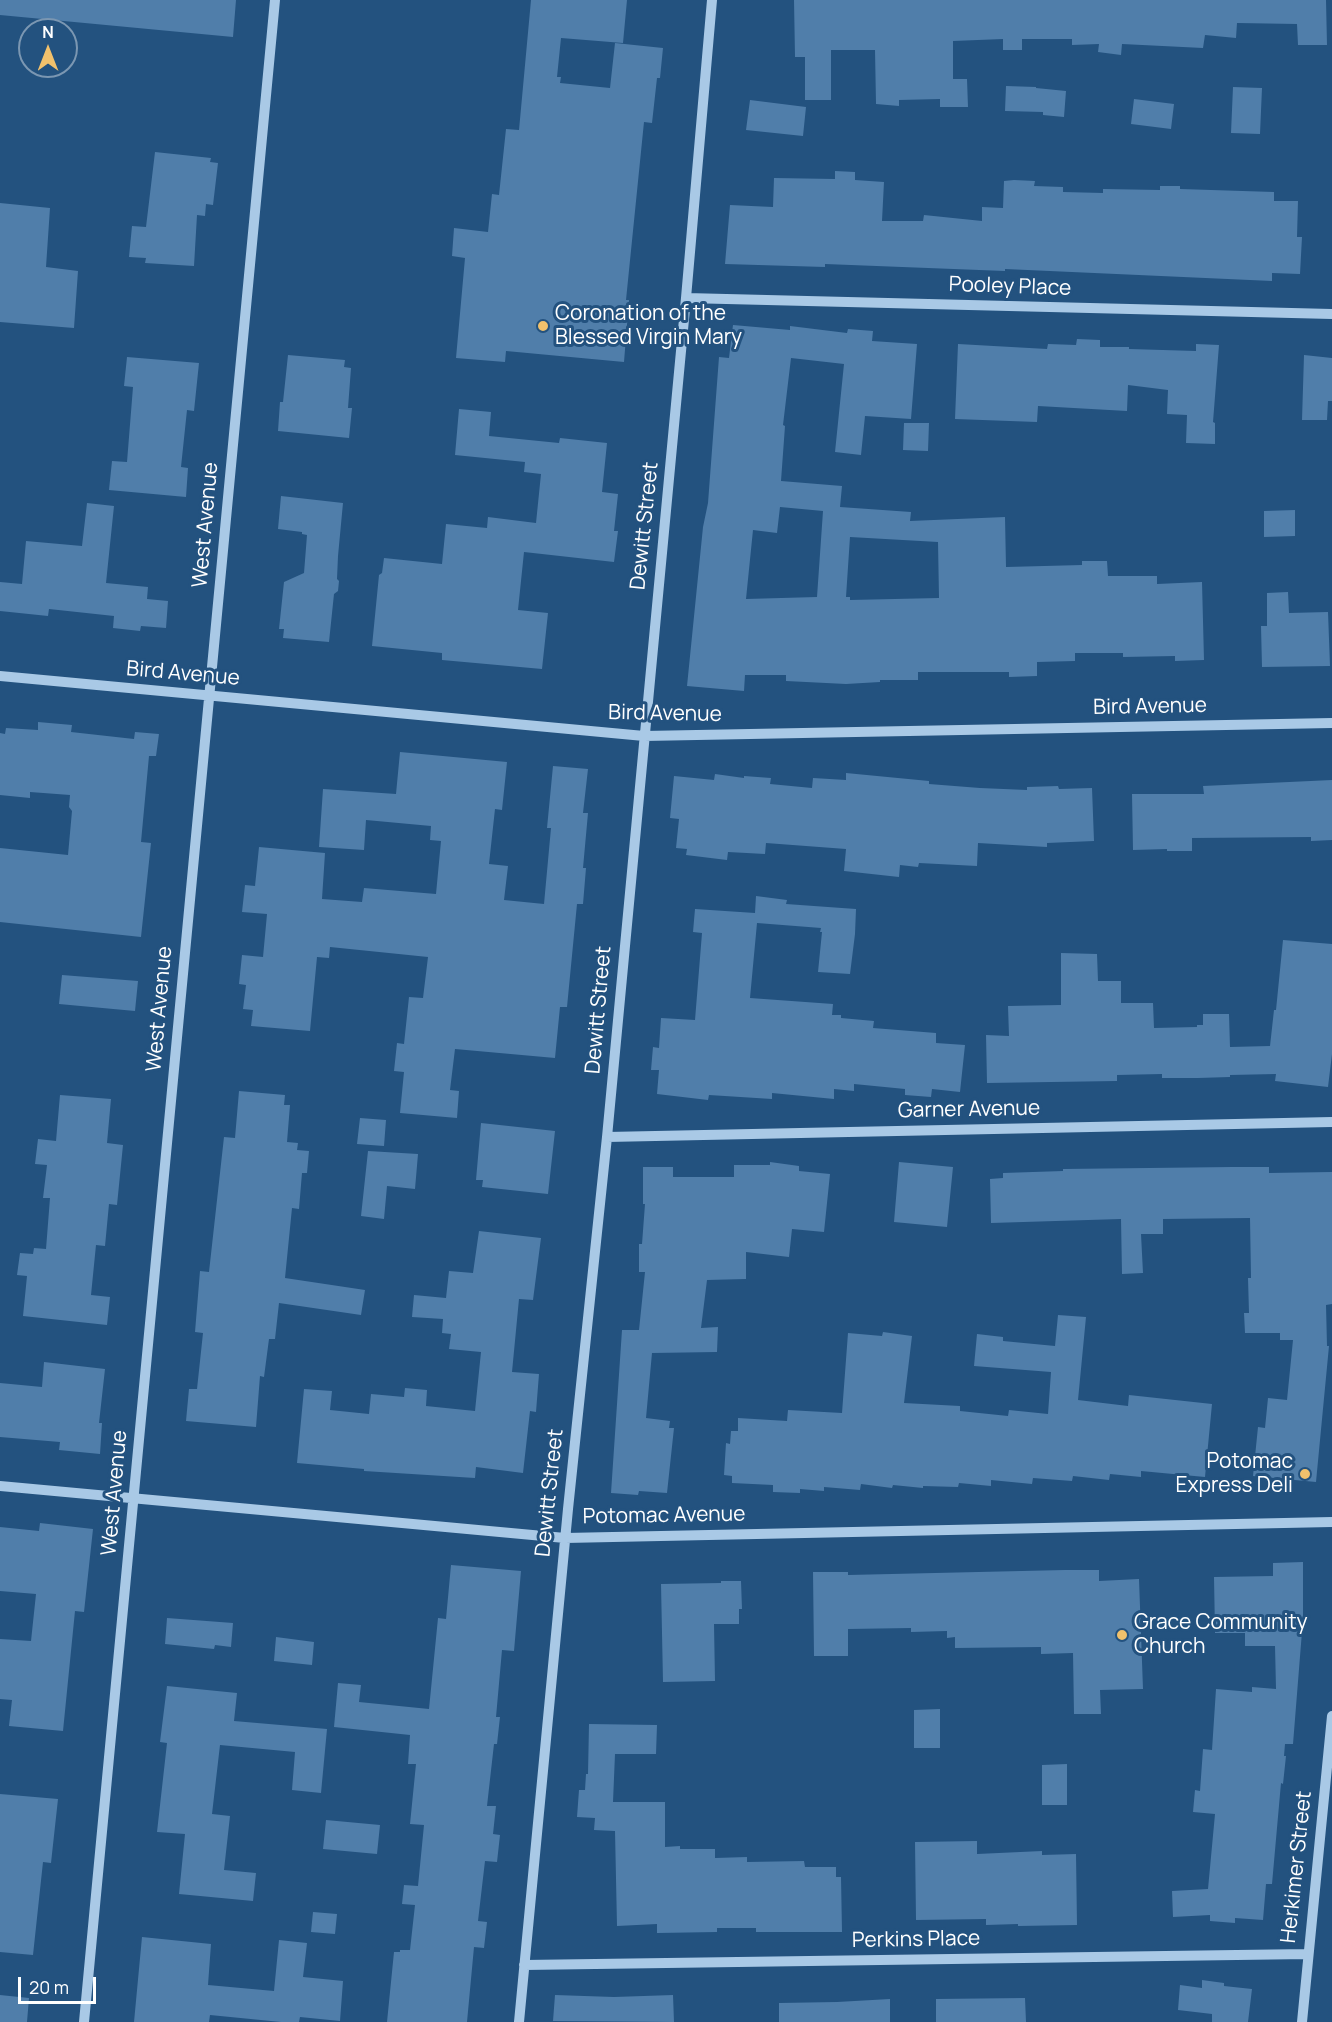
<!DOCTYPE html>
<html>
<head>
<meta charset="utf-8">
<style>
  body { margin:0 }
  #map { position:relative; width:1332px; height:2022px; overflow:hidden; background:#23527f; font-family:Manrope,sans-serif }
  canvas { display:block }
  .north { position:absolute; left:18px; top:18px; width:60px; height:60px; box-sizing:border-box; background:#23527f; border:2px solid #7b97b2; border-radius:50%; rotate:0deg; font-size:16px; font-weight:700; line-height:24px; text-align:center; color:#fff }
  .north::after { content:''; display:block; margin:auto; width:21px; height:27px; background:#f1c16c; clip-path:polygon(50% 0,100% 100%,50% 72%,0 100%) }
  .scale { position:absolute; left:18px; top:1977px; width:78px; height:27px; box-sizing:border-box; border:3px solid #fff; border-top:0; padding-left:8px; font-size:18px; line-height:21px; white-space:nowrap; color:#fff; -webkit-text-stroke:4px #23527f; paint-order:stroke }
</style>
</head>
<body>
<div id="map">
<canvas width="1332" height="2022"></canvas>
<div class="north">N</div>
<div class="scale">20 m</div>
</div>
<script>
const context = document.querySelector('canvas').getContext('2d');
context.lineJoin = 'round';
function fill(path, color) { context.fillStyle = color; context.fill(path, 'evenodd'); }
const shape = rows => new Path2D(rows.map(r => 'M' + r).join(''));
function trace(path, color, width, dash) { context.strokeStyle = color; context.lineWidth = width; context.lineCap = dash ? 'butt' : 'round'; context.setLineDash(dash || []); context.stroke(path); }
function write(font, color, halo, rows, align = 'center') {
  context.font = font + ' Manrope,sans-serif'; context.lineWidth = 6; context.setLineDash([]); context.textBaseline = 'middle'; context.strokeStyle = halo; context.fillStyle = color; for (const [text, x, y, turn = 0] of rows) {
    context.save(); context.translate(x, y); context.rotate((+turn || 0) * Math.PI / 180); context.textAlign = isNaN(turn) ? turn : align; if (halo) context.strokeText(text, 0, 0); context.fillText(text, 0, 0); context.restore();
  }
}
const building = shape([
  [0,0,236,0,233,37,0,15],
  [531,0,627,0,623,43,561,38,557,77,561,77,560,83,610,88,615,43,663,48,660,78,657,78,652,123,644,122,626,300,629,300,624,362,506,351,505,362,456,358,465,258,452,256,454,228,488,232,492,194,499,195,506,129,519,130],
  [794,0,1326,0,1327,45,1298,45,1297,24,1237,23,1236,38,1205,35,1203,48,1122,44,1121,55,1098,52,1099,44,1072,45,1072,39,1022,39,1022,50,1003,50,1003,39,953,41,953,79,967,79,968,107,940,107,940,99,899,100,899,106,876,104,875,50,831,50,831,100,805,100,805,57,795,57],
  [1006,86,1036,87,1036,88,1066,91,1064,117,1043,115,1043,112,1005,111],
  [1233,87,1262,88,1260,134,1231,133],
  [1134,99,1174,104,1171,129,1131,124],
  [750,100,806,107,803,136,746,130],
  [155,152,211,158,210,162,218,163,213,205,206,204,205,216,197,215,194,266,145,263,146,258,129,257,132,226,146,227],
  [835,171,855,172,855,180,884,182,882,221,923,221,924,215,982,221,982,207,1003,208,1004,181,1014,180,1035,181,1034,186,1063,187,1063,192,1103,193,1103,189,1160,190,1160,186,1180,186,1180,189,1274,192,1274,201,1298,201,1297,237,1302,237,1300,274,1272,273,1272,281,1005,269,1005,271,825,264,825,267,725,264,730,205,773,207,774,178,835,179],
  [0,203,50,208,46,267,78,271,74,328,0,322],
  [733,325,790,330,790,326,847,333,848,329,873,331,872,341,917,344,911,419,865,416,861,455,835,452,844,364,791,358,783,425,785,426,781,481,842,486,840,507,911,512,910,521,1005,517,1006,567,1082,565,1082,561,1107,561,1108,576,1157,576,1157,584,1202,582,1204,660,1175,661,1175,656,1123,657,1123,653,1075,653,1075,661,1037,662,1037,676,1009,677,1009,672,918,672,918,680,880,680,880,682,846,684,786,681,786,675,745,675,744,691,687,686,703,527,708,503,719,357,729,358],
  [780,507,823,511,817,597,746,599,753,530,777,533],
  [850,537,938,542,939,598,850,600,850,597,846,597],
  [1077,339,1100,340,1100,347,1129,347,1129,349,1196,351,1196,344,1219,345,1213,422,1215,423,1215,444,1186,443,1187,415,1167,414,1168,390,1128,385,1127,411,1038,406,1037,422,955,419,958,344,1047,349,1048,344,1076,345],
  [288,355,345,360,344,367,351,368,348,408,352,408,349,438,278,431,280,402,283,402],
  [1304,355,1332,358,1332,401,1328,401,1327,420,1302,420],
  [127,357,199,363,194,411,187,410,181,467,188,468,186,497,109,490,112,461,127,462,133,387,124,386],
  [459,409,491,412,489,436,559,443,560,438,607,443,602,492,618,494,614,531,618,531,614,562,524,552,518,610,548,613,542,669,442,660,442,653,372,646,379,575,382,573,384,558,442,564,446,524,487,528,488,517,536,523,541,474,524,472,525,462,455,455],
  [904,423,929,423,928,451,903,450],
  [281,496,343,503,338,556,337,579,339,581,338,591,334,594,329,642,283,638,284,629,279,629,284,582,304,573,307,535,302,534,302,532,278,529],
  [87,503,114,506,106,583,148,587,147,599,168,601,166,628,141,626,140,631,113,628,114,616,49,609,48,616,0,611,0,582,22,584,26,541,82,546],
  [1295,510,1295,536,1264,537,1264,511],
  [1288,592,1289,613,1328,612,1330,666,1262,667,1261,626,1267,626,1267,593],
  [38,722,72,725,71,732,134,739,135,732,159,734,156,756,149,756,141,842,151,843,141,937,0,922,0,848,68,855,72,811,69,807,70,795,30,792,30,798,0,795,0,733,5,734,6,728,38,730],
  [400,752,507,762,502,810,495,809,489,864,508,866,504,900,544,904,551,828,547,828,553,766,588,769,583,813,588,813,583,868,586,868,583,904,577,904,567,1007,560,1007,555,1058,455,1049,450,1090,459,1091,457,1118,400,1113,404,1072,394,1071,397,1043,404,1044,409,997,423,998,428,957,330,947,329,958,317,957,310,1031,251,1026,253,1010,243,1009,246,985,239,984,242,955,263,957,267,914,242,912,245,885,255,886,259,847,325,853,322,899,362,902,364,888,436,894,441,841,430,840,431,826,366,820,364,850,319,847,323,789,396,794],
  [846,773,929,781,929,784,980,788,1027,790,1027,787,1058,786,1059,789,1092,788,1094,841,1047,843,1047,847,978,843,977,866,919,863,918,867,900,865,899,877,844,871,846,849,766,843,765,854,728,852,727,860,686,855,687,849,676,848,679,819,670,818,674,776,714,780,715,774,744,778,744,776,771,778,770,784,812,788,813,778,846,780],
  [1332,780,1332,840,1311,841,1311,837,1192,838,1192,851,1167,851,1167,849,1133,850,1132,794,1204,794,1203,786],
  [756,896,787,900,786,904,856,909,855,934,850,974,818,972,822,932,820,932,821,928,757,923,750,998,833,1004,832,1015,841,1015,841,1018,874,1021,873,1028,936,1033,936,1043,965,1045,960,1092,932,1089,931,1097,905,1095,905,1089,854,1084,854,1091,834,1089,834,1099,772,1093,772,1099,709,1095,708,1100,657,1094,659,1070,651,1070,653,1047,659,1048,661,1018,695,1020,702,933,693,932,695,909,755,913],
  [1283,940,1332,944,1332,1054,1328,1087,1275,1081,1276,1074,1230,1075,1230,1077,1198,1078,1162,1078,1162,1074,1117,1075,1117,1081,987,1083,986,1035,1009,1036,1008,1006,1061,1005,1061,953,1097,954,1098,981,1121,981,1121,1003,1153,1003,1154,1028,1197,1027,1197,1025,1203,1025,1203,1014,1229,1014,1230,1047,1270,1046,1274,1010,1276,1010],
  [62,975,138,981,135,1011,59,1004],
  [239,1091,285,1095,284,1105,290,1105,287,1142,298,1143,297,1150,309,1151,307,1173,302,1173,299,1209,292,1208,285,1278,365,1290,361,1315,279,1303,275,1339,269,1339,264,1377,260,1376,256,1427,186,1421,189,1389,197,1389,203,1333,195,1332,200,1271,209,1272,224,1137,235,1138],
  [60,1095,111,1099,107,1143,123,1145,117,1205,109,1204,105,1246,96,1245,91,1295,110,1297,107,1325,23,1316,27,1276,17,1275,20,1253,33,1254,34,1248,46,1249,50,1198,43,1198,47,1165,35,1164,38,1139,56,1141],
  [360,1118,386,1120,384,1146,357,1144],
  [481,1123,555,1131,548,1194,482,1187,483,1180,476,1180],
  [368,1151,418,1154,415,1189,387,1186,384,1219,361,1216],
  [770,1162,799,1166,799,1171,830,1174,824,1232,792,1229,789,1257,746,1252,746,1279,707,1280,701,1328,718,1327,717,1352,652,1353,646,1418,670,1421,669,1428,674,1428,667,1493,639,1491,638,1495,611,1493,622,1330,639,1330,645,1272,639,1272,639,1244,642,1244,645,1204,643,1204,643,1167,673,1167,673,1177,734,1177,734,1165,770,1165],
  [899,1162,953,1167,947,1227,894,1222],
  [1233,1167,1269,1167,1269,1173,1332,1172,1332,1304,1326,1305,1327,1346,1329,1346,1316,1482,1253,1476,1258,1427,1265,1428,1268,1398,1287,1400,1293,1340,1280,1340,1280,1333,1245,1333,1244,1313,1249,1313,1248,1278,1251,1278,1250,1218,1163,1219,1163,1234,1141,1234,1143,1273,1122,1274,1121,1219,991,1223,990,1179,1003,1178,1003,1173,1063,1171,1063,1169],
  [479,1231,541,1238,533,1300,519,1299,512,1372,539,1374,536,1412,530,1411,523,1473,476,1467,475,1478,364,1471,364,1469,297,1463,304,1389,332,1391,330,1410,369,1414,371,1394,404,1397,405,1388,427,1390,426,1406,475,1411,481,1352,449,1349,451,1334,442,1333,443,1319,412,1317,414,1295,446,1298,449,1271,473,1273],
  [1058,1315,1086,1317,1078,1400,1128,1406,1129,1395,1212,1404,1205,1477,1141,1471,1141,1477,1110,1474,1109,1480,1073,1476,1072,1481,1033,1478,1032,1484,991,1480,991,1486,959,1483,958,1487,923,1486,923,1488,893,1485,892,1488,861,1484,860,1490,824,1487,824,1491,800,1489,800,1493,773,1492,773,1485,732,1483,732,1476,724,1475,726,1443,730,1444,731,1431,738,1431,738,1418,787,1421,788,1410,842,1413,848,1333,882,1336,883,1332,912,1336,904,1403,960,1406,960,1411,1008,1416,1009,1410,1048,1414,1051,1372,974,1366,977,1334,1003,1337,1003,1341,1055,1346],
  [44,1362,105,1369,99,1423,102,1423,100,1454,59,1450,60,1442,0,1437,0,1383,42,1387],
  [40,1523,93,1529,84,1612,75,1611,63,1731,9,1726,12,1700,0,1699,0,1639,31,1641,36,1594,0,1591,0,1527,39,1531],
  [1303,1562,1303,1619,1293,1744,1285,1744,1284,1756,1286,1756,1283,1784,1281,1783,1272,1884,1266,1884,1263,1920,1235,1918,1235,1923,1210,1921,1210,1915,1173,1917,1172,1891,1208,1889,1215,1814,1193,1812,1195,1790,1200,1791,1203,1749,1212,1750,1216,1689,1252,1692,1252,1687,1276,1689,1275,1646,1245,1646,1245,1633,1215,1633,1214,1577,1273,1576,1273,1563],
  [451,1565,521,1571,514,1651,502,1650,496,1717,500,1717,497,1744,494,1744,487,1806,496,1806,493,1834,500,1835,497,1862,485,1861,478,1921,487,1922,484,1948,474,1947,467,2022,387,2022,394,1952,400,1952,400,1950,410,1950,415,1905,402,1904,404,1885,418,1886,424,1825,410,1824,416,1764,408,1764,410,1735,334,1727,338,1683,361,1685,359,1702,429,1709,438,1618,446,1619],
  [1065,1570,1099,1570,1099,1581,1139,1579,1143,1689,1100,1690,1101,1714,1074,1714,1073,1653,1041,1654,1041,1647,955,1648,955,1637,947,1638,947,1631,911,1632,911,1628,848,1629,848,1656,814,1656,813,1572,848,1572,848,1575],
  [721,1581,741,1581,742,1609,739,1609,739,1624,714,1624,715,1681,663,1682,661,1584,721,1583],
  [167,1618,233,1623,231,1647,215,1645,214,1649,165,1644],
  [276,1637,314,1642,312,1665,274,1661],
  [167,1686,237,1693,234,1721,327,1729,321,1793,292,1790,295,1752,220,1745,212,1814,230,1816,224,1870,256,1873,253,1901,179,1894,185,1834,157,1832,167,1743,160,1742],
  [940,1709,940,1748,914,1748,914,1710],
  [589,1724,657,1725,656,1754,615,1754,613,1802,665,1802,665,1847,680,1846,680,1849,715,1849,715,1858,747,1857,747,1862,804,1861,805,1867,836,1867,836,1877,841,1877,842,1932,756,1932,756,1928,717,1928,717,1932,657,1933,657,1924,617,1926,615,1831,594,1830,595,1818,577,1817,579,1790,585,1790,586,1774,588,1774],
  [1067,1764,1067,1805,1042,1805,1042,1765],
  [0,1794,58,1799,51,1863,43,1862,33,1955,0,1952],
  [326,1820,380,1825,377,1854,323,1849],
  [977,1841,977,1854,1042,1851,1042,1855,1076,1854,1077,1925,1018,1926,1018,1924,986,1925,986,1919,916,1920,915,1842],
  [313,1912,337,1914,335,1934,311,1932],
  [142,1937,211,1944,208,1985,274,1991,279,1940,307,1943,303,1977,343,1981,340,2021,300,2017,299,2022,281,2022,210,2015,209,2022,134,2022],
  [1202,1980,1224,1983,1224,1986,1252,1989,1248,2022,1212,2022,1212,2014,1178,2010,1180,1985,1202,1988],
  [0,1995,29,1998,27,2022,0,2022],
  [555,1995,614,1997,673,1995,674,2022,553,2021],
  [1025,1998,1026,2022,936,2022,936,1999],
  [890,1999,890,2022,779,2022,779,2003,837,2002]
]);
const minor = shape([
  [686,298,1332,314],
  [0,676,644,736,1332,723],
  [607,1137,1332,1122],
  [0,1486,565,1538,1332,1522],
  [524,1965,1308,1954],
  [84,2022,275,0],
  [519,2022,568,1509,607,1137,686,298,712,0],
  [1302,2022,1332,1716]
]);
const markers = [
  [543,326,6,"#f1c16c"],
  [1305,1474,6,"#f1c16c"],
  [1122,1635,6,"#f1c16c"]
];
const streetNames = [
  ["Pooley Place",1010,287,2],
  ["West Avenue",206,525,-85],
  ["Dewitt Street",645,526,-84],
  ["Bird Avenue",183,674,5],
  ["Bird Avenue",1150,707,-1],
  ["Bird Avenue",665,714,1],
  ["West Avenue",160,1009,-85],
  ["Dewitt Street",599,1010,-85],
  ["Garner Avenue",969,1110,-1],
  ["West Avenue",115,1493,-85],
  ["Dewitt Street",550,1493,-84],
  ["Potomac Avenue",664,1516,-1],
  ["Herkimer Street",1297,1867,-84],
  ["Perkins Place",916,1940,-1]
];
const poiNames = [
  ["Coronation of the",555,314],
  ["Blessed Virgin Mary",555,338],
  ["Potomac",1293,1462,"right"],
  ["Express Deli",1293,1486,"right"],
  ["Grace Community",1134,1623],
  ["Church",1134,1647]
];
fill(building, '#507eaa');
trace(minor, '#a9c9e6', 10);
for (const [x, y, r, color] of markers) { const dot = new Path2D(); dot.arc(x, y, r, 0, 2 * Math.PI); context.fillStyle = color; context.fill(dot); trace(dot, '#23527f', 2); }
write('21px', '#fff', '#23527f', streetNames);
write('21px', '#fff', '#23527f', poiNames, 'left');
</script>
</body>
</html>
